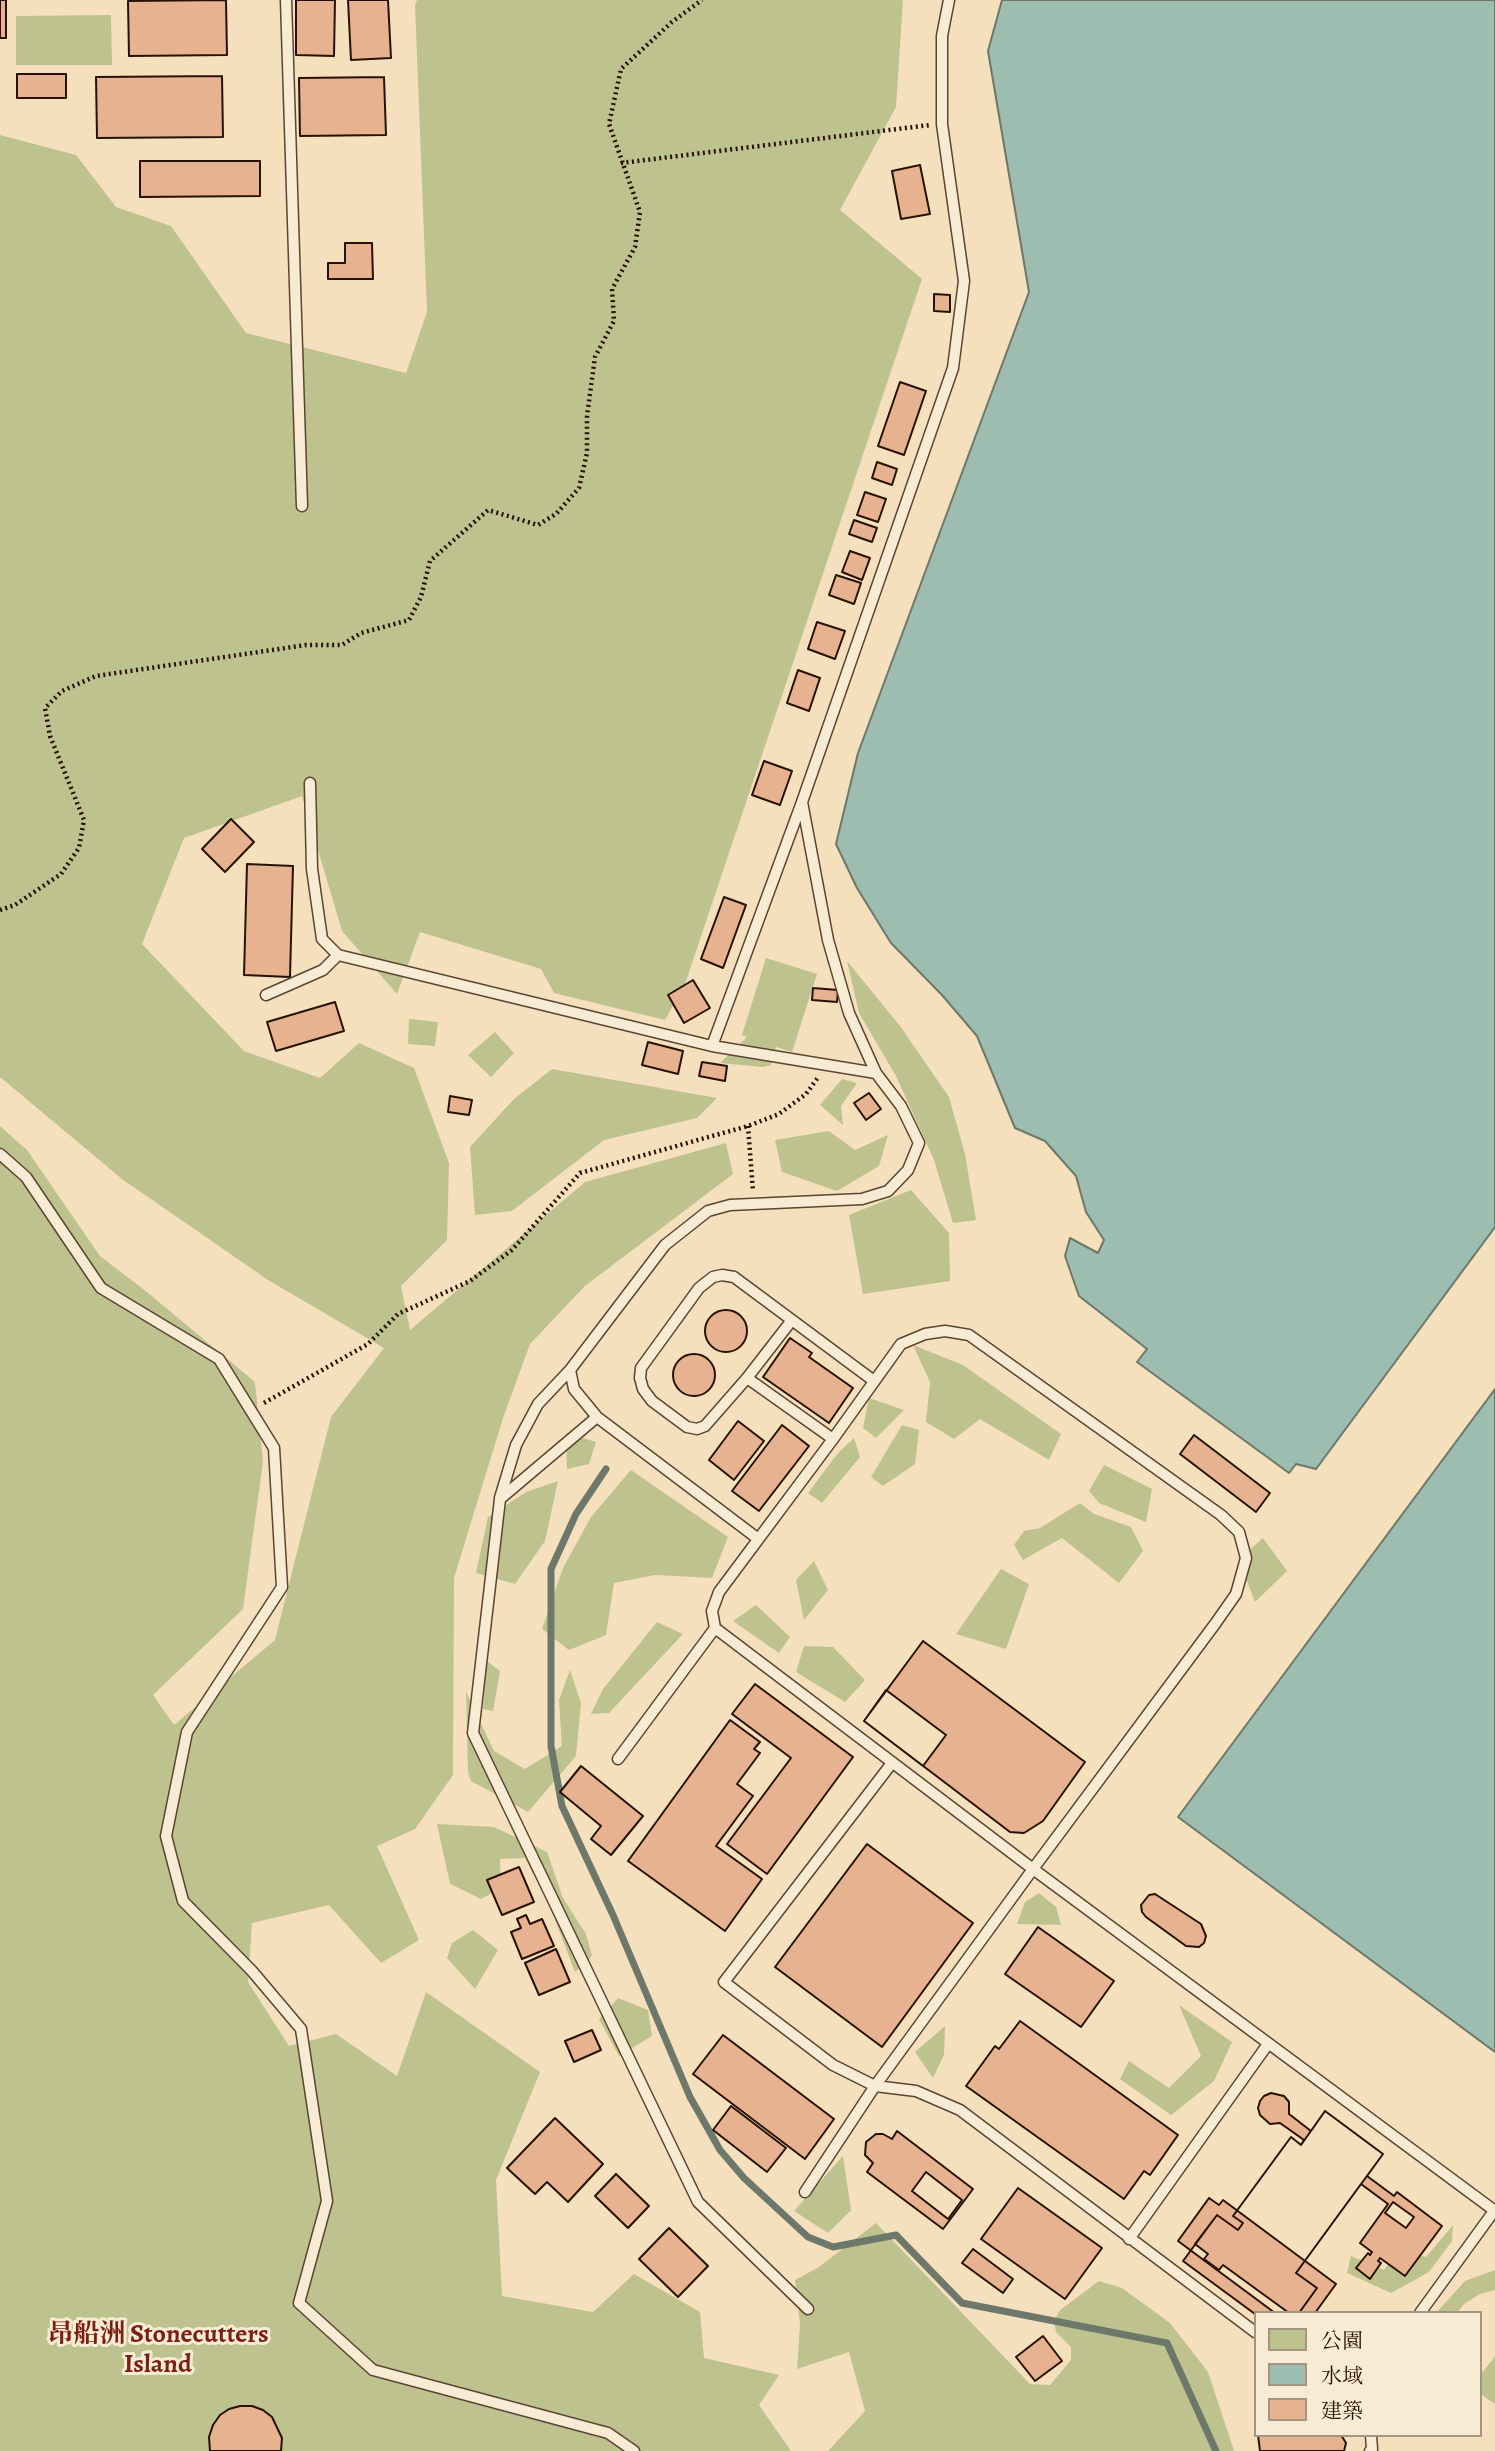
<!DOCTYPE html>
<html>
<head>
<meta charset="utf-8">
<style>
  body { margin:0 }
  #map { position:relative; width:1495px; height:2451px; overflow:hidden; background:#f5e0bd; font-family:Alegreya,"Noto Serif TC",serif }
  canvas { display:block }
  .legend { position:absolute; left:1254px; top:2311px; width:228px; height:126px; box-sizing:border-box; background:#f8ebd4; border:2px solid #a49480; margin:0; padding:9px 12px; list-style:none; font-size:21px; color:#271103 }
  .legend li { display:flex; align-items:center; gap:14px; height:35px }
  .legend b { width:35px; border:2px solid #a49480 }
</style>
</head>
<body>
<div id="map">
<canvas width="1495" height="2451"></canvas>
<ul class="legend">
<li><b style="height:19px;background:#bec28f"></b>公園</li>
<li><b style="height:19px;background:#9cbdaf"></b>水域</li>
<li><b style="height:19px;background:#e6b290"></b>建築</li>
</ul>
</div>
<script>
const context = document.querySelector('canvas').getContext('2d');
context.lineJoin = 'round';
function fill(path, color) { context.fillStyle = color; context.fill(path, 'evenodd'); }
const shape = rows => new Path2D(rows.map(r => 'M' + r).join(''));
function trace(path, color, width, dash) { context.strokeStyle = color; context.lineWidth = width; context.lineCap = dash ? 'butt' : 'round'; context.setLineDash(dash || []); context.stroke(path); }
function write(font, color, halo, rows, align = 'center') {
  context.font = font + ' Alegreya,"Noto Serif TC",serif'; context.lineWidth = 6; context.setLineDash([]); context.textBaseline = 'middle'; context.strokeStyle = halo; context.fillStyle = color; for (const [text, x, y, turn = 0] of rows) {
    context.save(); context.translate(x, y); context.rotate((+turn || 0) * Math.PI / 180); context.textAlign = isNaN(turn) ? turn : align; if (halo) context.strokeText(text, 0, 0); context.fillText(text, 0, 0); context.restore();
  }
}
const green = shape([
  [417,0,903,0,896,107,840,210,922,279,685,984,665,1020,554,993,541,969,420,932,397,994,342,931,302,796,184,838,142,944,244,1051,320,1078,359,1043,414,1068,449,1163,447,1240,401,1286,410,1330,585,1182,726,1143,733,1174,585,1286,530,1344,503,1418,454,1578,453,1775,415,1829,377,1846,419,1940,381,1963,329,1905,252,1923,248,1982,289,2046,336,2034,397,2076,426,1992,540,2072,496,2180,502,2296,593,2312,634,2274,700,2312,704,2358,779,2375,759,2405,791,2451,0,2451,0,1126,27,1150,100,1256,147,1292,255,1382,263,1461,243,1609,153,1695,174,1725,275,1640,331,1417,384,1348,268,1280,122,1179,0,1077,0,135,76,155,116,207,171,226,246,333,406,373,427,312,415,5],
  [111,15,112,65,16,65,16,16],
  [766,958,817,974,792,1052,776,1047,771,1065,763,1067,720,1063,747,1037,742,1035],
  [847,961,900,1026,949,1097,965,1154,976,1220,953,1223,934,1160,896,1076,859,1013],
  [409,1019,438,1022,435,1046,408,1044],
  [495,1032,514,1053,491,1077,468,1055],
  [552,1069,717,1098,697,1118,604,1140,512,1211,475,1215,470,1147,514,1099],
  [842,1079,857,1083,841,1106,843,1125,820,1105],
  [829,1131,855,1150,888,1135,879,1166,837,1191,782,1172,775,1140],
  [911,1190,949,1233,950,1281,863,1294,849,1215],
  [913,1345,963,1365,1061,1434,1049,1460,980,1419,954,1439,926,1422,930,1382],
  [869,1398,904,1410,876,1438,863,1428],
  [902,1425,919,1430,915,1464,883,1486,871,1477],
  [566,1433,596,1442,589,1464,567,1469],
  [854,1438,860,1457,822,1503,808,1493,838,1453],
  [1104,1465,1152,1489,1146,1522,1099,1503,1089,1491],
  [631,1470,728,1537,712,1578,655,1575,614,1583,606,1635,569,1650,542,1629,563,1568,591,1517],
  [558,1481,545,1541,515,1584,476,1573,488,1517,526,1492],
  [1080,1503,1094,1514,1131,1527,1143,1551,1119,1583,1062,1538,1023,1560,1014,1545,1024,1531,1040,1528],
  [1263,1538,1287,1571,1255,1602,1239,1560],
  [814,1561,828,1590,804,1620,796,1580],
  [1001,1569,1029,1584,1006,1649,956,1634],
  [756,1605,790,1637,779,1653,733,1621],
  [657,1622,683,1634,609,1713,591,1714,603,1689],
  [804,1646,833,1647,865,1680,845,1702,796,1672],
  [487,1661,500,1671,493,1711,483,1709],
  [570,1670,581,1703,576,1756,528,1812,471,1781,468,1772,466,1692,494,1751,525,1769,562,1746,559,1700],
  [437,1824,494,1827,547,1852,563,1898,586,1934,592,1956,575,1972,549,1904,525,1858,500,1859,501,1888,481,1899,450,1884],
  [1039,1893,1056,1907,1061,1925,1017,1924,1025,1902],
  [473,1930,498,1950,475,1989,447,1958,452,1943],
  [618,1998,648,2010,652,2036,619,2056,599,2019],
  [1179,2005,1232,2042,1214,2081,1171,2115,1120,2079,1129,2061,1169,2088,1201,2056],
  [945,2026,944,2055,933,2078,915,2052],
  [843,2156,851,2210,828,2233,794,2211],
  [876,2223,1030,2384,1050,2385,1071,2360,1071,2347,1056,2332,1054,2321,1060,2310,1099,2281,1122,2288,1170,2323,1208,2372,1234,2451,828,2451,865,2411,849,2352,797,2369,800,2324,795,2280,819,2267],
  [1453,2225,1452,2241,1429,2272,1391,2293,1347,2273,1351,2256,1384,2270,1398,2249,1426,2257],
  [1495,2270,1495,2290,1480,2294,1464,2304,1457,2313,1436,2313,1465,2281],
  [1495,2356,1495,2404,1479,2393,1479,2377]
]);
const water = shape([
  [1002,0,1495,0,1495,1227,1316,1469,1296,1464,1289,1473,1137,1362,1147,1349,1079,1296,1065,1256,1070,1238,1098,1253,1104,1240,1086,1212,1076,1176,1045,1141,1015,1128,977,1036,942,995,891,943,857,888,836,844,858,753,1029,292,988,51,1002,0],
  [1495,1389,1495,2052,1178,1817,1495,1389]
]);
const stream = shape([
  [606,1469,576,1514,551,1569,551,1746,562,1806,613,1915,690,2097,720,2150,744,2178,808,2237,833,2247,896,2235,962,2303,1167,2343,1216,2451]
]);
const building = shape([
  [0,0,6,0,6,38,0,38,0,0],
  [226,0,227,55,129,56,128,1,226,0],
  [296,0,335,0,334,56,296,55,296,0],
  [348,0,388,0,391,58,351,60,348,0],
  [17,74,66,74,66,98,17,98,17,74],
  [222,76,223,137,97,138,96,77,222,76],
  [384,77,386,135,300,136,299,78,384,77],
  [140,161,260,161,260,196,140,197,140,161],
  [920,165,930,214,901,219,892,171,920,165],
  [345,243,372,243,373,279,328,279,328,263,345,263,345,243],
  [934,294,950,295,950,312,934,311,934,294],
  [900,382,926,391,904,455,878,446,900,382],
  [877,462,897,469,892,485,872,478,877,462],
  [865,492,886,499,878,522,857,515,865,492],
  [854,520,877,528,872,542,849,534,854,520],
  [850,551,870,558,862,580,842,572,850,551],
  [836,575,861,583,854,604,829,595,836,575],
  [817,622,845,631,835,659,808,649,817,622],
  [798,670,820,678,809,711,787,703,798,670],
  [764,761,792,771,780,805,752,795,764,761],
  [231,819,254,842,225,872,202,849,231,819],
  [247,864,293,866,290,977,244,975,247,864],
  [724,897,746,905,723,968,701,959,724,897],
  [693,980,710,1008,684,1023,668,995,693,980],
  [813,988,838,990,837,1002,812,1000,813,988],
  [335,1002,344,1031,276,1051,267,1022,335,1002],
  [648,1042,683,1051,678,1074,642,1065,648,1042],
  [702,1062,727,1066,725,1081,699,1076,702,1062],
  [869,1093,881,1109,866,1120,854,1103,869,1093],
  [450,1096,472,1100,469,1115,448,1112,450,1096],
  '705 1331a21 21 0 1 1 42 0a21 21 0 1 1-42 0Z',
  [790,1338,812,1353,809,1357,853,1388,829,1423,763,1377,790,1338],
  '673 1375a21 21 0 1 1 42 0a21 21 0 1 1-42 0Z',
  [738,1421,764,1441,734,1480,709,1460,738,1421],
  [782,1425,809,1446,759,1511,732,1491,782,1425],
  [1194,1435,1270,1493,1256,1512,1180,1454,1194,1435],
  [923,1641,1085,1762,1043,1821,1024,1833,1010,1832,864,1721,923,1641],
  [755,1684,853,1757,767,1874,727,1844,791,1758,732,1714,755,1684],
  [886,1690,946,1735,923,1766,864,1721,886,1690],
  [730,1720,760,1742,754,1749,760,1753,737,1784,753,1796,716,1846,762,1879,725,1931,628,1861,730,1720],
  [581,1766,643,1816,611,1855,591,1839,601,1826,560,1792,581,1766],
  [867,1844,973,1923,882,2047,775,1967,867,1844],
  [519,1867,534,1902,502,1915,487,1880,519,1867],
  [1155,1894,1201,1924,1206,1936,1204,1943,1199,1947,1186,1946,1146,1917,1142,1912,1141,1905,1149,1895,1155,1894],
  [526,1915,530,1924,542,1919,554,1946,522,1959,511,1932,521,1928,517,1919,526,1915],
  [1038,1927,1114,1981,1081,2027,1005,1974,1038,1927],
  [556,1949,570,1982,539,1995,525,1963,556,1949],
  [1020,2021,1178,2135,1150,2175,1144,2171,1124,2199,966,2086,995,2046,999,2049,1020,2021],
  [592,2030,601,2050,574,2062,565,2041,592,2030],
  [723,2035,834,2119,805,2159,693,2074,723,2035],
  [1271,2093,1284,2096,1289,2102,1289,2114,1311,2131,1325,2111,1383,2154,1367,2176,1394,2196,1397,2192,1442,2226,1405,2276,1380,2258,1378,2261,1381,2263,1370,2279,1356,2268,1368,2253,1370,2255,1372,2252,1360,2243,1388,2204,1361,2184,1296,2273,1317,2288,1299,2313,1289,2313,1223,2265,1219,2270,1204,2259,1208,2254,1195,2244,1217,2215,1238,2230,1243,2223,1233,2216,1291,2137,1301,2145,1304,2140,1280,2123,1270,2124,1260,2115,1258,2108,1260,2101,1264,2096,1271,2093],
  [731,2106,786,2148,767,2172,713,2130,731,2106],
  [1325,2111,1383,2154,1296,2273,1317,2288,1299,2313,1255,2314,1183,2261,1217,2215,1238,2230,1243,2223,1233,2216,1291,2137,1301,2145,1325,2111],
  [555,2118,603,2164,568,2202,547,2182,535,2194,507,2168,555,2118],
  [897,2131,973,2189,943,2229,867,2172,873,2163,865,2155,866,2142,876,2134,883,2134,892,2139,897,2131],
  [926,2172,962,2200,948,2219,912,2191,926,2172],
  [616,2174,649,2206,628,2228,595,2196,616,2174],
  [1018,2188,1102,2248,1065,2299,981,2239,1018,2188],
  [1209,2198,1219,2205,1223,2200,1336,2284,1315,2313,1275,2313,1178,2241,1209,2198],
  [1393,2202,1414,2217,1406,2228,1385,2213,1393,2202],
  [669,2228,708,2266,678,2297,639,2259,669,2228],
  [973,2249,1013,2279,1003,2293,962,2263,973,2249],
  [1043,2336,1062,2361,1035,2381,1016,2357,1043,2336],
  [240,2406,252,2406,263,2410,272,2417,282,2438,281,2451,210,2451,209,2437,213,2425,220,2415,229,2409,240,2406],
  [1258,2435,1341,2435,1346,2443,1344,2451,1260,2451,1258,2435]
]);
const path = shape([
  [621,163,930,125],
  [0,910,15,905,61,874,79,848,84,820,50,736,45,708,62,691,96,676,306,645,342,645,361,633,409,620,421,597,430,561,488,510,538,525,556,514,579,488,587,453,587,416,595,357,614,321,612,289,635,247,640,212,609,124,621,69,672,22,702,0],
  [748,1126,753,1191],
  [264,1403,368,1344,398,1314,470,1281,512,1250,580,1173,748,1126,779,1114,806,1094,819,1076]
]);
const lane = shape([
  [286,0,302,506],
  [310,783,312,869,322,939,338,955,712,1046],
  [802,802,828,940,849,1013,876,1073,901,1106,919,1143,908,1170,888,1191,862,1199,730,1205,708,1211,665,1245,570,1370,574,1389,597,1417,500,1499,473,1733,698,2202,808,2309],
  [266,995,323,970,338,955],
  [876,1073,712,1046,802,802,953,368,964,281,942,124,942,36,949,0],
  [0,1154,26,1177,101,1288,219,1359,274,1448,282,1587,187,1732,166,1836,183,1901,252,1971,301,2029,327,2201,299,2303,373,2370,608,2433,634,2451],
  [747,1378,792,1320],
  [597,1417,757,1538],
  [833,1439,747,1378,705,1426,697,1429,687,1427,652,1401,643,1389,640,1378,641,1368,699,1288,713,1277,722,1275,734,1277,874,1381],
  [500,1498,516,1445,538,1404,570,1370],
  [618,1759,715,1628],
  [892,1763,724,1982,833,2065,875,2086,916,2091,960,2110,1255,2332],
  [805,2192,875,2086,1033,1869,1215,1624,1236,1594,1246,1558,1239,1532,1221,1515,969,1335,945,1331,925,1334,901,1344,833,1439,719,1592,712,1611,715,1628,1033,1869,1495,2211],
  [1129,2239,1268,2044],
  [1420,2313,1494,2211],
  [1370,2451,1372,2449,1371,2435]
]);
const districtNames = [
  ["昂船洲 Stonecutters",158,2336],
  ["Island",158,2366]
];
fill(green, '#bec28f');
fill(water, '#9cbdaf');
trace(water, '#6d786a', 2);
trace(stream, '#6d786a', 7);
fill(building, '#e6b290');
trace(building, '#271103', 2);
trace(lane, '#5a4532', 13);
trace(path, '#271103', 4.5, [2, 3.5]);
trace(lane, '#f8ebd4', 10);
write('bold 26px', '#7a1f14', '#f8ebd4', districtNames);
</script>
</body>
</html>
